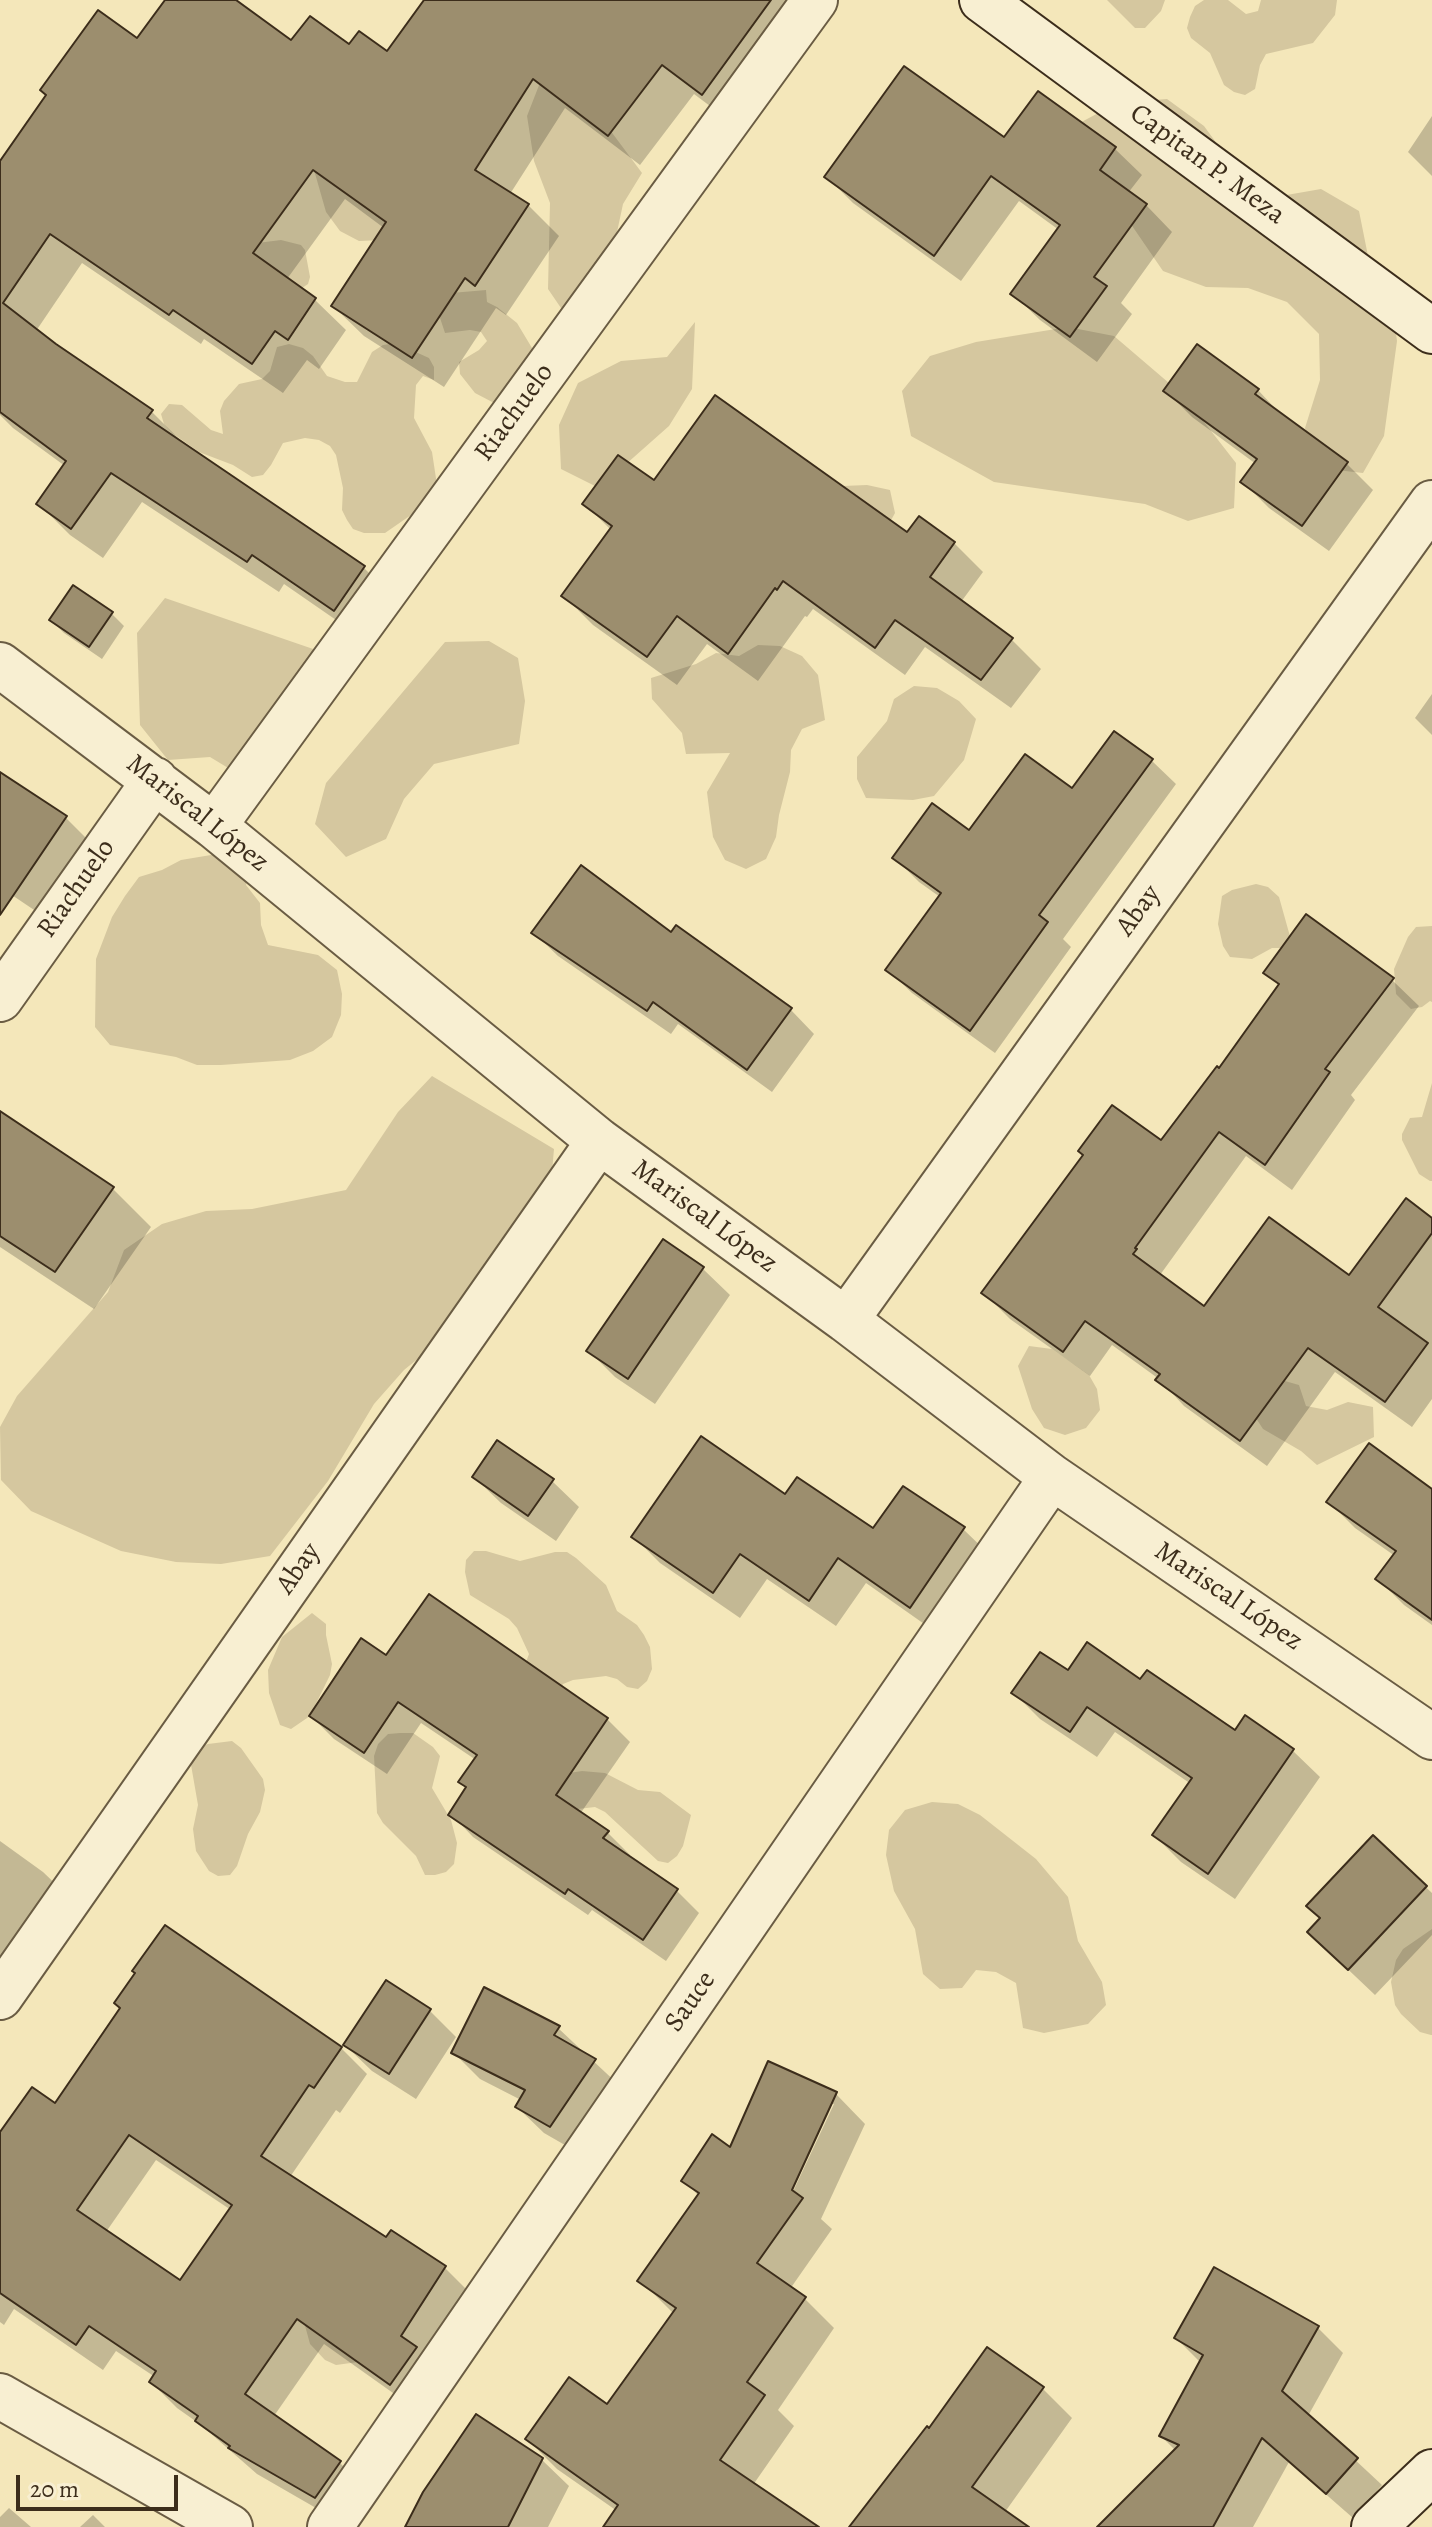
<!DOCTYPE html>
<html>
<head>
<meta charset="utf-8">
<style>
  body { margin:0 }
  #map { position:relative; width:1432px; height:2527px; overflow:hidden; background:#f4e7ba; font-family:Alegreya,serif }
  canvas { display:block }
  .scale { position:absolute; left:16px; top:2475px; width:162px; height:36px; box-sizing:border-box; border:4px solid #3c2d1b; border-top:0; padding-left:10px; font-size:24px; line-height:28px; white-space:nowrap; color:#3c2d1b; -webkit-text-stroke:6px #f8efd2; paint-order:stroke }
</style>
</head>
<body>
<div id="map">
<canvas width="1432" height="2527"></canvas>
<div class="scale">20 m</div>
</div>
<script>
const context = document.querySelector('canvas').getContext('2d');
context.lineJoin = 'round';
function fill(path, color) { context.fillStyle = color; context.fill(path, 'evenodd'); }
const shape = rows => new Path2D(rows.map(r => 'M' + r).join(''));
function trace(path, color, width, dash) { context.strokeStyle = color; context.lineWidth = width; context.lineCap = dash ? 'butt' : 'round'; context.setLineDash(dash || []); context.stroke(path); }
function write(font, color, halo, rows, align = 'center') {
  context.font = font + ' Alegreya,serif'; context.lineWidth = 7; context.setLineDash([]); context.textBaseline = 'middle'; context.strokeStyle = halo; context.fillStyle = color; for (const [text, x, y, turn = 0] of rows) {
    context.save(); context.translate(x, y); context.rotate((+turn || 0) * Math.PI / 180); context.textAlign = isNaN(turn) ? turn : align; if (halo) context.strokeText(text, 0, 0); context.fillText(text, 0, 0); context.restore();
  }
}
const green = shape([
  [1107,0,1165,0,1161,11,1145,28,1135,28],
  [1204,0,1228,0,1246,14,1258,11,1261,0,1337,0,1335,15,1313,43,1266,54,1260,65,1255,89,1245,95,1234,92,1224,85,1210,53,1191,38,1187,28,1190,17,1195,6],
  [543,75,584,95,642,173,623,204,604,293,574,327,548,289,550,203,534,161,527,116],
  [1167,99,1204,126,1258,200,1321,189,1359,211,1368,256,1391,298,1397,341,1384,436,1363,473,1318,468,1305,428,1320,380,1319,334,1287,302,1248,288,1206,287,1163,271,1115,201,1074,126,1117,103],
  [314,170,389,219,381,240,359,241,340,231,326,212],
  [281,240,301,245,305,250,310,277,308,284,302,288,209,262,249,244],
  [486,290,487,302,497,307,517,323,535,353,496,404,475,393,460,374,459,362,479,350,487,341,481,332,470,330,445,333,438,312,451,293],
  [695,322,692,389,669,426,599,488,561,469,559,425,578,383,621,361,667,357],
  [1068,327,1114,336,1183,395,1236,463,1234,508,1188,521,1145,504,994,482,911,436,902,391,930,356,976,342],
  [396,343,429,358,434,367,434,380,423,376,416,385,414,418,432,452,437,485,424,506,385,533,364,533,353,529,347,520,342,510,343,488,336,455,330,446,319,440,305,438,283,443,271,465,263,475,252,477,233,465,199,452,172,433,164,424,161,414,169,404,182,405,211,430,223,434,220,411,224,401,239,384,262,379,270,371,277,347,289,344,303,348,313,356,327,376,345,382,357,382,372,352,383,345],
  [867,485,890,490,895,513,879,542,826,500,843,486],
  [165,598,316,650,253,783,210,757,168,760,140,725,137,633],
  [489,641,518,658,525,701,519,744,434,764,404,799,386,839,346,857,315,824,326,783,445,642],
  [758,645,780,646,802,656,818,675,825,720,802,729,791,750,790,772,779,815,776,837,766,859,746,869,725,860,713,837,710,816,707,792,730,753,686,754,682,733,652,699,651,678,696,664,716,653,739,656],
  [914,686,937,688,959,701,976,719,964,760,934,796,913,800,866,798,857,779,857,757,887,721,894,699],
  [229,852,250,863,246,885,260,903,261,925,268,945,318,955,337,970,342,994,341,1015,332,1037,313,1051,290,1060,221,1065,197,1065,176,1057,110,1045,95,1027,96,959,112,917,125,896,139,877,162,870,181,860],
  [1256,884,1268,887,1279,897,1291,940,1284,948,1272,948,1252,959,1230,957,1223,946,1218,924,1222,896,1232,890],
  [1432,926,1432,1002,1430,1001,1422,1007,1411,1009,1396,994,1394,969,1408,937,1416,927],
  [432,1076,554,1149,546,1240,519,1277,404,1370,374,1404,328,1481,270,1556,221,1564,176,1562,121,1551,31,1511,1,1480,0,1427,17,1396,108,1292,124,1250,162,1224,206,1211,252,1209,346,1190,398,1112],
  [1432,1083,1432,1181,1430,1181,1419,1174,1402,1140,1402,1134,1410,1118,1422,1117],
  [1029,1346,1052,1349,1089,1375,1097,1389,1100,1410,1086,1428,1065,1435,1044,1428,1032,1409,1018,1366],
  [1278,1379,1299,1385,1306,1406,1327,1410,1348,1402,1373,1407,1374,1437,1317,1465,1301,1451,1263,1429,1250,1409],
  [474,1551,486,1551,520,1561,555,1552,567,1552,576,1558,606,1585,617,1611,637,1625,644,1635,650,1647,652,1669,647,1681,638,1689,627,1687,617,1679,606,1676,573,1680,563,1684,557,1695,521,1676,529,1654,517,1628,509,1619,470,1595,465,1572,466,1560],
  [312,1613,326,1624,326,1635,332,1664,330,1675,310,1716,291,1729,280,1725,269,1693,268,1670,282,1637],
  [400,1733,413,1733,433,1747,440,1756,432,1788,451,1820,457,1843,454,1864,446,1872,435,1875,425,1875,416,1856,383,1823,377,1813,374,1756,378,1744,388,1734],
  [232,1741,241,1748,263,1779,265,1790,260,1812,248,1834,237,1866,230,1875,218,1876,209,1871,196,1851,193,1829,198,1805,190,1759,197,1748,208,1744],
  [582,1771,605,1773,638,1790,660,1792,691,1815,683,1846,677,1856,668,1863,658,1861,605,1812,595,1807,561,1811,545,1781,556,1775],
  [932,1802,958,1804,980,1815,1036,1859,1068,1897,1078,1941,1102,1982,1106,2005,1088,2024,1044,2033,1023,2028,1016,1983,996,1972,976,1970,962,1988,940,1989,923,1974,915,1929,894,1891,886,1855,889,1830,905,1810],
  [1432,1929,1432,2035,1431,2035,1420,2032,1401,2014,1395,2005,1391,1982,1396,1960,1403,1949],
  [304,2322,358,2362,336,2365,325,2360,310,2344]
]);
const shadow = shape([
  [167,0,232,0,292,43,349,47,387,54,427,0,827,0,734,124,694,94,640,165,565,108,510,194,528,205,559,236,506,315,496,308,444,387,364,336,333,306,384,228,345,199,287,279,315,300,346,330,319,369,307,360,283,393,204,339,201,344,82,263,36,331,152,412,182,442,181,444,364,568,395,599,365,640,284,584,279,592,142,502,103,558,70,535,39,504,65,466,13,428,0,415,0,163,138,41],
  [1038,94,1115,149,1142,175,1128,193,1146,205,1172,232,1121,303,1132,314,1097,362,1040,320,1013,294,1059,230,1019,201,961,281,853,203,827,177,1004,140],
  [1432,116,1432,176,1408,152],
  [1258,390,1284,418,1347,464,1373,490,1329,551,1269,508,1243,482,1256,464,1192,417,1166,391],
  [654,483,954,543,983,572,961,602,1012,640,1041,669,1011,708,925,647,905,675,813,609,807,617,805,616,758,681,707,644,677,685,593,625,564,596,611,530,585,504],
  [111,613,124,626,102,659,64,633,51,620],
  [1432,694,1432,735,1415,718],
  [1115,734,1152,761,1176,784,1063,939,1071,947,995,1053,912,993,888,970,940,897,919,882,895,858,970,833,1073,791],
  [0,776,66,818,92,844,43,916,0,887],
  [534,933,671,935,791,1010,814,1034,772,1092,678,1024,671,1034,558,956],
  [1265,972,1392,980,1419,1006,1351,1095,1355,1100,1292,1190,1246,1156,1160,1275,1205,1308,1350,1278,1432,1220,1432,1399,1412,1427,1335,1372,1267,1466,1184,1406,1159,1379,1112,1345,1090,1376,1010,1319,984,1293,1162,1143,1220,1070,1280,986],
  [0,1136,112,1188,151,1227,94,1309,0,1247],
  [664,1242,703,1269,730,1295,655,1404,615,1377,589,1351],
  [474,1477,552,1481,579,1507,556,1541,501,1503],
  [1432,1491,1432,1625,1404,1605,1378,1579,1395,1556,1355,1528,1329,1502],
  [786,1496,874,1531,963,1529,990,1555,937,1633,866,1583,836,1626,767,1579,740,1618,660,1563,634,1537],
  [387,1658,607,1719,630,1742,580,1814,607,1832,630,1855,628,1857,676,1890,699,1913,666,1961,592,1910,588,1915,473,1837,451,1814,468,1789,476,1760,421,1723,387,1774,334,1739,311,1716],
  [1068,1673,1235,1733,1246,1718,1293,1751,1320,1777,1235,1899,1181,1862,1154,1835,1191,1784,1115,1732,1097,1757,1040,1719,1014,1693],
  [1373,1837,1432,1893,1432,1935,1375,1995,1336,1958,1322,1919],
  [0,1841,43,1872,66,1894,0,1973],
  [430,2011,456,2037,416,2099,372,2071,345,2045],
  [558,2028,621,2087,577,2152,544,2133,517,2107,521,2100,480,2079,454,2053],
  [341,2048,367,2074,340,2113,336,2110,290,2177,387,2240,392,2233,445,2268,471,2294,417,2410,324,2344,274,2416,340,2463,366,2489,342,2523,257,2474,201,2425,177,2408,151,2382,155,2377,116,2351,103,2370,14,2309,4,2325,0,2322,0,2137,55,2105],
  [156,2160,231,2210,181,2283,106,2232],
  [836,2094,865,2124,821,2219,832,2229,790,2289,805,2299,834,2328,778,2410,794,2426,753,2485,815,2527,606,2527,617,2511,557,2469,527,2439,608,2407,674,2314,640,2280,699,2196,684,2181,730,2150],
  [829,2104,834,2104,789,2200,786,2198],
  [1215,2270,1318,2328,1343,2353,1308,2416,1382,2485,1353,2518,1289,2462,1253,2527,1100,2527,1176,2451,1161,2436,1201,2363,1176,2338],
  [1043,2389,1072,2418,1005,2512,1026,2527,852,2527],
  [542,2460,569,2486,548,2527,430,2527],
  [9,2508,31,2527,0,2527,0,2517],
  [93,2515,105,2527,80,2527]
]);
const building = shape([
  [165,0,236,0,291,40,310,16,349,44,359,31,387,51,424,0,771,0,702,95,662,65,608,136,533,79,475,170,529,204,475,286,465,278,412,358,331,306,386,222,313,170,253,253,316,298,288,340,275,331,252,364,173,310,169,315,50,234,3,303,56,344,153,410,147,418,365,566,334,611,252,555,247,562,111,473,71,529,36,504,66,461,0,412,0,161,46,95,40,90,98,10,137,38,165,0],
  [904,66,1004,137,1038,91,1116,147,1100,170,1147,204,1094,277,1107,286,1070,337,1010,294,1060,225,991,176,934,256,824,177,904,66],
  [1197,344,1259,389,1255,394,1348,462,1302,526,1240,482,1257,459,1163,391,1197,344],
  [715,395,907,532,919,516,955,542,930,577,1013,638,981,680,895,620,875,648,783,581,777,590,775,588,728,654,677,616,647,657,561,596,612,526,582,504,618,455,654,480,715,395],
  [73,585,113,612,89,647,49,620,73,585],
  [1114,731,1153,759,1039,915,1048,922,970,1031,885,970,941,893,892,858,932,803,969,830,1025,754,1072,788,1114,731],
  [0,772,67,816,0,915,0,772],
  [581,865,671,932,676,925,792,1008,747,1070,653,1002,647,1011,531,933,581,865],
  [1306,914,1394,978,1325,1069,1330,1072,1265,1165,1219,1132,1135,1248,1137,1249,1133,1254,1204,1306,1269,1217,1349,1275,1406,1198,1432,1218,1432,1233,1378,1307,1428,1343,1385,1402,1308,1348,1240,1441,1155,1380,1160,1374,1085,1321,1063,1352,981,1293,1083,1155,1078,1151,1112,1105,1161,1140,1217,1066,1219,1068,1279,984,1263,973,1306,914],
  [0,1111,114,1187,55,1272,0,1236,0,1111],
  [663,1239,704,1267,628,1379,586,1351,663,1239],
  [701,1436,785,1494,797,1477,873,1528,903,1486,965,1527,910,1608,838,1558,809,1601,740,1554,713,1593,631,1537,701,1436],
  [497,1440,554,1479,528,1516,472,1477,497,1440],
  [1369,1443,1432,1489,1432,1620,1375,1579,1396,1551,1326,1502,1369,1443],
  [429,1594,608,1718,556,1795,609,1831,603,1838,678,1889,643,1940,568,1889,565,1894,448,1815,466,1787,458,1782,477,1755,398,1702,364,1753,309,1716,361,1638,386,1655,429,1594],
  [1087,1642,1140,1679,1147,1670,1235,1730,1245,1715,1294,1749,1208,1874,1152,1835,1192,1778,1087,1707,1070,1732,1011,1693,1040,1652,1068,1670,1087,1642],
  [1373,1835,1427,1886,1348,1970,1307,1932,1320,1918,1306,1906,1373,1835],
  [165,1925,342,2047,314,2088,309,2085,261,2156,386,2237,391,2230,446,2266,401,2336,417,2347,390,2385,297,2319,245,2394,341,2461,315,2498,228,2448,230,2446,195,2421,198,2416,149,2382,156,2371,89,2326,76,2345,0,2293,0,2132,32,2087,55,2103,120,2008,114,2003,135,1973,132,1971,165,1925],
  [129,2135,232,2205,180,2280,77,2210,129,2135],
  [386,1980,431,2009,389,2074,343,2045,386,1980],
  [484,1987,560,2026,554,2035,596,2059,550,2127,515,2107,525,2090,451,2053,484,1987],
  [768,2061,837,2092,792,2190,803,2198,757,2263,806,2297,747,2382,765,2395,720,2460,819,2527,603,2527,618,2505,525,2439,569,2377,607,2404,676,2308,637,2281,699,2193,681,2181,712,2134,730,2147,768,2061],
  [1214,2267,1319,2326,1282,2391,1358,2458,1326,2494,1262,2438,1213,2527,1097,2527,1179,2445,1159,2436,1203,2355,1174,2338,1214,2267],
  [987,2347,1044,2387,972,2487,1029,2527,849,2527,927,2426,929,2428,987,2347],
  [476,2414,543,2458,508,2527,405,2527,423,2492,476,2414]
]);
const street = shape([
  [0,665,214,826,599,1141,846,1320,1052,1477,1432,1737],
  [214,826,815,0],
  [0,999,155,780],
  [846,1320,1432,503],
  [0,1997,599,1141],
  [0,2396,230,2527],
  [330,2527,1052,1477]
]);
const secondary = shape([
  [982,0,1432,331],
  [1374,2527,1432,2472]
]);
const streetNames = [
  ["Capitan P. Meza",1207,165,36],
  ["Riachuelo",515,413,-54],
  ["Mariscal López",197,814,38],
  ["Riachuelo",77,889,-55],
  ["Abay",1139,911,-54],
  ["Mariscal López",704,1217,36],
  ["Abay",299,1569,-55],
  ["Mariscal López",1228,1597,34],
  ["Sauce",691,2002,-55]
];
fill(green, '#d5c79f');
fill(shadow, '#0003');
fill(building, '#9c8e6e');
trace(building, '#3c2d1b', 2);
trace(street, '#6a5c43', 48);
trace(secondary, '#3c2d1b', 48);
trace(street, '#f8efd2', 44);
trace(secondary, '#f8efd2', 44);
write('28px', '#3c2d1b', '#f8efd2', streetNames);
</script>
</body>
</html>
